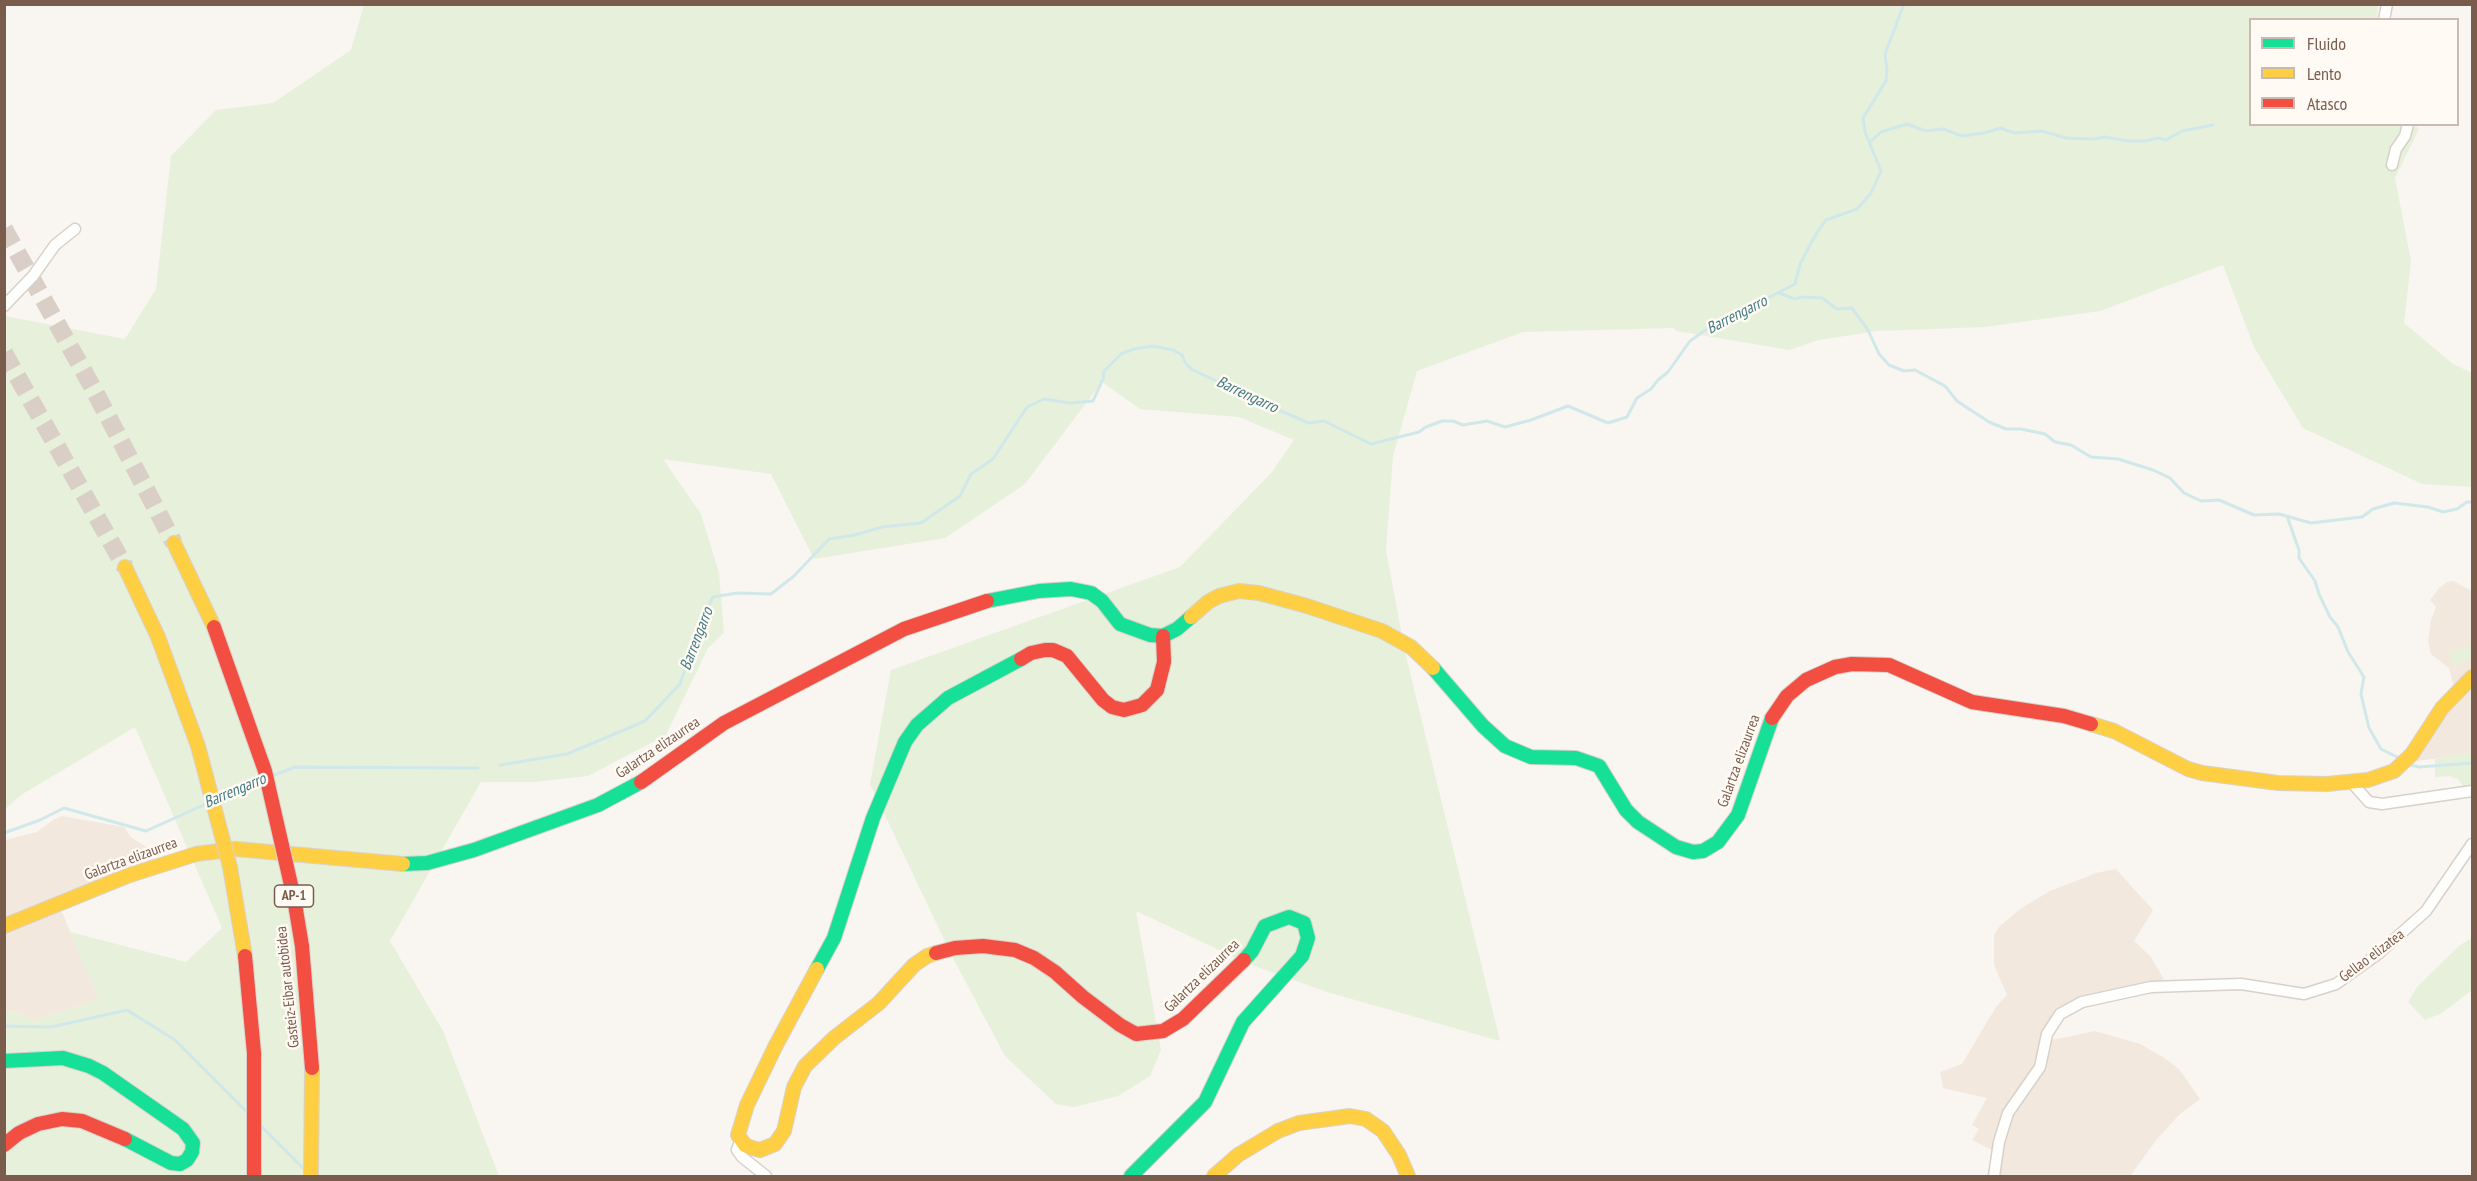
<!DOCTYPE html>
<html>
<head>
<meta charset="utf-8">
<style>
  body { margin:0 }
  #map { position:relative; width:2477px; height:1181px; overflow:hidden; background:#f9f5f0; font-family:"PT Sans Narrow",sans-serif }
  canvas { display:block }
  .frame { position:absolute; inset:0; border:6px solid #7a5c4d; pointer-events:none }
  .legend { position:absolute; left:2249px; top:18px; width:210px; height:108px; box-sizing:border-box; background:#fffaf3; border:2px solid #cabbb1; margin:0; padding:8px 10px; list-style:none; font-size:18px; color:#7a5c4d }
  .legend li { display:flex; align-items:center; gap:12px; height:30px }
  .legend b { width:30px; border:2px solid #cabbb1 }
</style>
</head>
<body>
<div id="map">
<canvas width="2477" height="1181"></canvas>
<div class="frame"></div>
<ul class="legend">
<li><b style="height:8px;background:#16e098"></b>Fluido</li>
<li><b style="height:8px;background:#ffcf43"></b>Lento</li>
<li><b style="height:8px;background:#f24e42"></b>Atasco</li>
</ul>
</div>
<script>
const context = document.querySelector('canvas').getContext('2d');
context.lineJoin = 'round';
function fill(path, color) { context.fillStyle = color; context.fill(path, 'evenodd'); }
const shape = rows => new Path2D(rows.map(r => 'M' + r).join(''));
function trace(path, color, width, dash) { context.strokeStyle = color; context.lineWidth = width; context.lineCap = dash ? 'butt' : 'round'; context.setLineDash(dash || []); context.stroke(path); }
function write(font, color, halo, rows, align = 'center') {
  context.font = font + ' "PT Sans Narrow",sans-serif'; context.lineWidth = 5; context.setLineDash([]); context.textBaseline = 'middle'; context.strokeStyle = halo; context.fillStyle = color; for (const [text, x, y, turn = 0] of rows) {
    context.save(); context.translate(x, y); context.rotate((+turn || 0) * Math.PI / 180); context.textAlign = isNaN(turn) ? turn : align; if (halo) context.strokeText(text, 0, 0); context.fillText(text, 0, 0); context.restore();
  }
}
const residential = shape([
  [2453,581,2472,591,2472,754,2416,761,2407,753,2454,687,2449,668,2431,654,2428,642,2431,620,2436,607,2430,600,2439,588,2447,582],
  [62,816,124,827,132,838,156,853,153,863,58,903,99,999,33,1021,12,1011,5,1014,5,840,37,832,53,820],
  [2116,869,2153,910,2134,941,2151,957,2163,978,2166,990,2141,991,2080,1006,2062,1017,2054,1028,2052,1040,2095,1031,2140,1044,2163,1057,2179,1069,2200,1099,2179,1115,2157,1139,2130,1176,1991,1176,1994,1151,1972,1140,1979,1129,1972,1125,1987,1098,1943,1088,1940,1072,1962,1064,1996,1007,2007,995,1994,965,1994,936,1999,927,2020,909,2050,891,2096,873]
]);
const green = shape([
  [364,5,2378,5,2377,19,2250,20,2250,124,2413,124,2419,129,2395,178,2411,261,2404,323,2453,364,2472,373,2472,487,2422,484,2303,428,2254,347,2223,265,2100,311,1985,327,1877,331,1819,340,1789,350,1677,331,1673,328,1523,332,1417,371,1393,456,1386,551,1406,656,1500,1041,1327,992,1249,964,1136,911,1161,1050,1150,1076,1118,1096,1074,1107,1056,1104,1005,1056,953,958,870,784,891,670,1180,567,1272,472,1294,440,1239,417,1140,409,1102,382,1025,484,945,538,814,559,771,474,663,459,701,514,719,573,724,633,708,648,666,735,588,776,534,782,481,782,390,941,443,1031,499,1176,5,1176,5,1014,12,1011,33,1021,99,999,70,932,186,962,222,928,135,727,21,795,5,809,5,316,125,339,156,289,171,156,216,110,273,103,351,50],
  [2468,646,2470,650,2472,649,2472,658,2454,665,2449,652],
  [2466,753,2472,754,2472,788,2464,787,2458,779,2449,776,2435,777,2435,759],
  [2472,938,2472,990,2442,1013,2425,1020,2408,1002,2417,987,2460,945]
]);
const stream = shape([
  [1870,142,1881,132,1907,124,1926,131,1943,129,1962,136,1984,133,2001,128,2014,133,2042,131,2066,138,2095,139,2105,137,2128,141,2146,141,2158,138,2166,140,2182,131,2213,125],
  [1779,293,1795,299,1801,297,1822,298,1837,309,1852,308,1868,330,1879,354,1889,365,1904,371,1915,370,1945,386,1957,401,1989,422,2006,429,2021,429,2045,434,2055,442,2071,445,2091,457,2118,459,2153,470,2170,478,2184,493,2201,501,2219,500,2254,515,2279,514,2311,523,2362,517,2373,509,2394,503,2428,507,2443,512,2457,509,2467,502,2472,502],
  [2287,516,2299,550,2299,558,2315,581,2319,594,2330,617,2338,627,2348,652,2364,677,2361,694,2369,728,2381,749,2399,758],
  [500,765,567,754,645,721,680,684,704,615,713,597,737,593,771,594,794,576,829,539,855,535,882,527,921,523,960,496,971,474,993,459,1027,407,1044,399,1070,403,1093,401,1103,379,1104,371,1121,354,1134,349,1153,346,1173,350,1182,355,1186,364,1193,370,1269,406,1309,423,1324,421,1371,444,1419,432,1426,427,1442,421,1453,421,1463,425,1487,421,1505,427,1531,420,1568,406,1608,423,1627,417,1637,398,1651,389,1658,380,1668,372,1690,341,1714,324,1747,311,1754,305,1795,284,1800,264,1816,234,1826,220,1857,209,1871,193,1881,171,1865,132,1863,118,1886,81,1887,70,1885,54,1904,4],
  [2410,765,2419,767,2472,763],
  [272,776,295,767,478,768],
  [219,797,260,780],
  [4,833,40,820,64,808,146,831,208,803],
  [4,1026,51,1027,127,1010,175,1040,247,1112],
  [262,1127,304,1169]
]);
const highwayTunnel = shape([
  [4,229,93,388,174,543],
  [4,353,125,567]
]);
const street = shape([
  [2384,20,2387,4],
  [2392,165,2396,149,2405,136,2408,124],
  [4,306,33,276,55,245,75,229],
  [2351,782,2369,802,2382,804,2472,791],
  [740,1141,737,1150,742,1157,766,1176],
  [1994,1176,1999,1142,2008,1113,2040,1067,2047,1034,2060,1014,2082,1002,2151,987,2241,984,2304,994,2336,984,2378,954,2426,911,2472,844]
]);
const fast = shape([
  [987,601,1039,591,1071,589,1091,593,1102,601,1120,624,1150,635,1163,636,1177,629,1191,617],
  [1433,668,1483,726,1505,746,1531,757,1576,758,1599,766,1626,810,1638,822,1676,847,1693,852,1703,851,1718,842,1738,815,1772,718],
  [403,864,427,863,474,850,598,805,641,782],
  [817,969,834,938,873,818,905,742,917,725,948,698,1021,659],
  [4,1061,63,1058,89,1066,103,1073,183,1129,193,1143,192,1152,187,1160,180,1164,171,1163,125,1139],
  [1131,1176,1205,1102,1243,1022,1302,956,1308,938,1304,923,1289,917,1265,926,1252,951,1244,960]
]);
const slow = shape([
  [174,543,214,627],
  [125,567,158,637],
  [1191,617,1208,602,1219,596,1239,591,1259,593,1307,606,1382,631,1411,647,1433,668],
  [2091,724,2114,731,2188,769,2202,773,2278,783,2327,784,2368,780,2394,771,2412,754,2442,708,2472,677],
  [4,926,127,876,196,854,236,849,403,864],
  [817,969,776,1045,747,1105,738,1135,745,1145,752,1148,760,1150,775,1144,784,1131,794,1087,805,1066,834,1038,879,1003,914,965,927,956,936,953],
  [1214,1176,1238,1155,1278,1131,1299,1123,1350,1116,1366,1119,1383,1131,1399,1155,1408,1176]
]);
const jam = shape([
  [1021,659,1031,653,1045,650,1053,650,1067,656,1103,700,1112,707,1124,710,1142,705,1157,690,1164,662,1163,636],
  [1772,718,1787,696,1806,680,1835,667,1852,664,1889,665,1972,702,2064,716,2091,724],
  [641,782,724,723,904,629,987,601],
  [936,953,955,948,983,946,1015,950,1034,958,1055,972,1083,997,1120,1025,1136,1034,1163,1031,1183,1019,1244,960],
  [4,1145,19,1133,38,1124,62,1119,82,1121,125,1139]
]);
const slowBridge = shape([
  [158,637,198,746,230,867,245,956],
  [311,1176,312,1068]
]);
const jamBridge = shape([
  [214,627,265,771,294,898,302,946,312,1068],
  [245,956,254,1053,254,1176]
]);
const shields = [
  [294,896,39]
];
const shieldNames = [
  ["AP-1",294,896]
];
const streetNames = [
  ["Galartza elizaurrea",658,748,-34],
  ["Galartza elizaurrea",1739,761,-70],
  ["Galartza elizaurrea",131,859,-20],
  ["Gellao elizatea",2372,956,-37],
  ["Galartza elizaurrea",1202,976,-44],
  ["Gasteiz-Eibar autobidea",288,987,-96]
];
const waterNames = [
  ["Barrengarro",1737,315,-27],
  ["Barrengarro",1247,395,25],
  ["Barrengarro",697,639,-69],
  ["Barrengarro",235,791,-23]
];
fill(residential, '#f2e8de');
fill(green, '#e7f0db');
trace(stream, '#d0e8ea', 3);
trace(highwayTunnel, '#d9cfc7', 18, [18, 9]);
trace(street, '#d7d1cb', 13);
trace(fast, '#d9d2cb', 16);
trace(slow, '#d9d2cb', 16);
trace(jam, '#d9d2cb', 16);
trace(street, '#fefefd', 10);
trace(fast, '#16e098', 14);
trace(slow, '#ffcf43', 14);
trace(jam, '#f24e42', 14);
trace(slowBridge, '#dad1cc', 16, []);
trace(jamBridge, '#dad1cc', 16, []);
trace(slowBridge, '#ffcf43', 14);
trace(jamBridge, '#f24e42', 14);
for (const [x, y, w] of shields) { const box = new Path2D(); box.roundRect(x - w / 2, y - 11, w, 22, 4.5); context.fillStyle = '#fffaf3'; context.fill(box); trace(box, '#7a5c4d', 1.5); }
write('bold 14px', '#7a5c4d', null, shieldNames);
write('15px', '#7a5c4d', '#fffaf3', streetNames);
write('italic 16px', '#437c86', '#fffaf3', waterNames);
</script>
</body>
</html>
